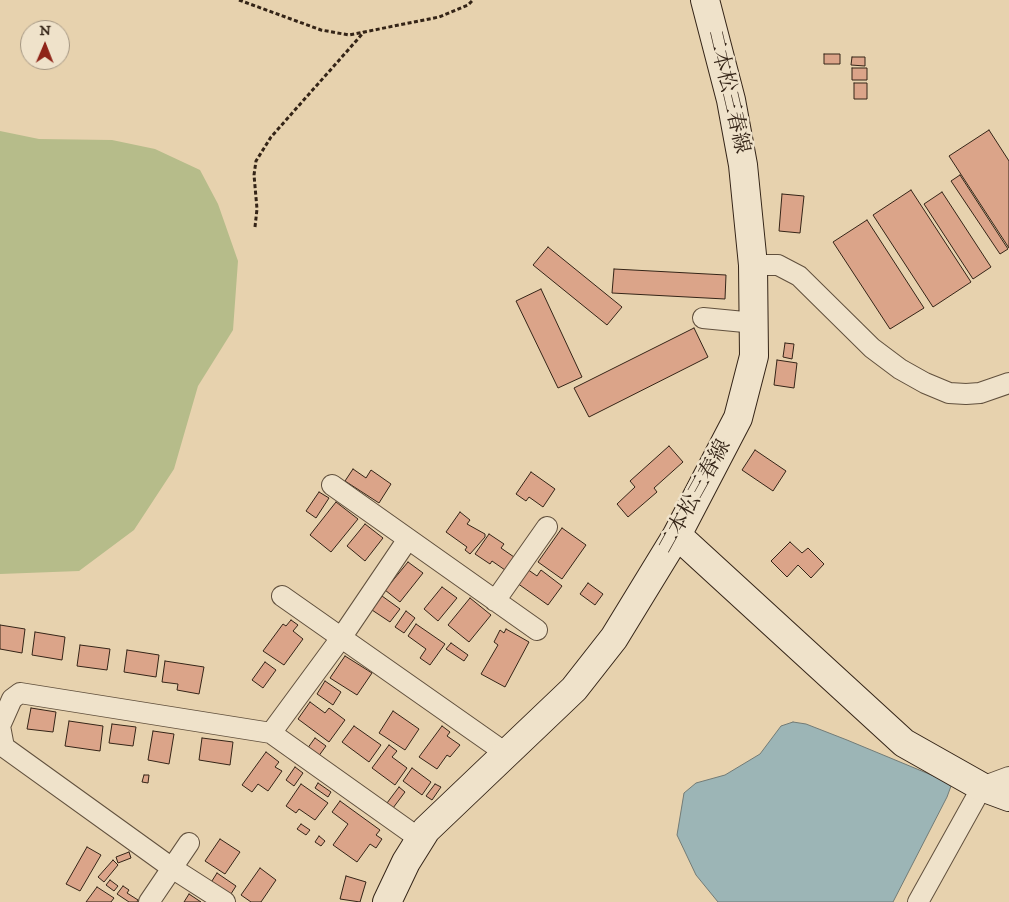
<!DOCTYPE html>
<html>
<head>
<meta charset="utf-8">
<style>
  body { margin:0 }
  #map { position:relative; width:1009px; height:902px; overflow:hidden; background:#e7d2ae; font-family:"IM FELL DW Pica",serif }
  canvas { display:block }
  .north { position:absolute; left:20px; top:20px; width:50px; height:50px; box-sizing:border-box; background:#efe2ca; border:1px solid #a49682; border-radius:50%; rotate:1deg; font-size:14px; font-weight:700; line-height:20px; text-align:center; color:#342417 }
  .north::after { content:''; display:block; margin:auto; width:18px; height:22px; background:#8f2418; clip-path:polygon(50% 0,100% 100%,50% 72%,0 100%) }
</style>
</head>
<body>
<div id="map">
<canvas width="1009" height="902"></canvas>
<div class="north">N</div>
</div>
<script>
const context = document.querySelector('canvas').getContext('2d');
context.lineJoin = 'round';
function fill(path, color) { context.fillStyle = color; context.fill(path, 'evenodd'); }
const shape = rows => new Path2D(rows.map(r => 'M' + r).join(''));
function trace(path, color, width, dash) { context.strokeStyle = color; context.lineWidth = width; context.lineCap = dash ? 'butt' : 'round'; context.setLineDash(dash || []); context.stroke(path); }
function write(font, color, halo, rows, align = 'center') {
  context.font = font + ' "IM FELL DW Pica","Noto Serif JP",serif'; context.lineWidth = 5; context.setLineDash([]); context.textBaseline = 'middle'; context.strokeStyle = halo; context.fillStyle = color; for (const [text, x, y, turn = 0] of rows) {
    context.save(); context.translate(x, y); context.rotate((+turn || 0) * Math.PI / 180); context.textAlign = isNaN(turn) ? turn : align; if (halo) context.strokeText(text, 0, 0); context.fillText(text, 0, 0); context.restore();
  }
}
const green = shape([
  [0,131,39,139,112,140,155,149,200,170,218,204,238,261,233,330,198,386,174,469,134,530,79,571,0,574]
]);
const water = shape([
  [793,722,806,724,847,740,941,779,951,786,947,797,893,902,718,902,696,875,677,835,684,793,696,783,725,775,760,754,781,726,793,722]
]);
const building = shape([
  [824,54,840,54,840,64,824,64,824,54],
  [852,57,865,57,865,66,851,65,852,57],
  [852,68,867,68,867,80,852,80,852,68],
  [854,83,867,83,867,99,854,99,854,83],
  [989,130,1009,161,1009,248,949,156,989,130],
  [960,175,1008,249,1000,254,951,181,960,175],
  [911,190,971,282,933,307,873,215,911,190],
  [942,192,991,267,973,279,924,204,942,192],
  [782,194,804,196,800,233,779,231,782,194],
  [867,220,924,308,890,329,833,242,867,220],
  [548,247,622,307,607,325,533,265,548,247],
  [614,269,726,275,725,299,612,293,614,269],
  [541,289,582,377,558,388,516,301,541,289],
  [694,328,708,357,589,417,574,388,694,328],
  [785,343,794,344,792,359,783,357,785,343],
  [777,360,797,363,794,388,774,385,777,360],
  [669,446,683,462,654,488,657,492,628,517,617,504,635,487,630,481,669,446],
  [755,450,786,471,773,491,742,470,755,450],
  [353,469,366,478,371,470,391,484,379,503,345,481,353,469],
  [531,472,555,489,543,507,529,497,526,501,516,494,531,472],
  [319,492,329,498,316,518,306,511,319,492],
  [336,502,358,519,331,552,310,535,336,502],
  [460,512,470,520,467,524,485,534,485,537,470,554,465,550,467,547,446,532,460,512],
  [365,524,383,538,365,561,347,546,365,524],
  [562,528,586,545,562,579,538,562,562,528],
  [489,534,504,544,501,548,514,557,505,570,492,561,490,564,475,554,489,534],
  [790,542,802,553,808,548,824,564,811,578,798,565,787,577,771,561,790,542],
  [408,562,423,573,400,602,385,590,408,562],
  [527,569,537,576,541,570,562,586,548,605,517,583,527,569],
  [588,583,603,594,595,605,580,594,588,583],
  [442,587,457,598,438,621,424,609,442,587],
  [382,596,400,609,390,622,372,610,382,596],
  [470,598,491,615,469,642,448,625,470,598],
  [406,611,415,618,404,633,395,627,406,611],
  [291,620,298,625,293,631,303,639,284,665,263,651,283,624,286,626,291,620],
  [416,624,445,644,430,665,420,658,426,649,408,636,416,624],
  [0,625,25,629,22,653,0,649,0,625],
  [506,629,529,642,505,687,481,674,498,645,494,642,500,630,504,633,506,629],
  [35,632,65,637,62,660,32,655,35,632],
  [451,643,468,655,464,661,446,649,451,643],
  [80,645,110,649,107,670,77,666,80,645],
  [127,650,159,655,156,677,124,672,127,650],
  [345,656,372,673,357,695,330,678,345,656],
  [165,661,204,667,199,694,177,690,178,684,162,682,165,661],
  [265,662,276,670,263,688,252,680,265,662],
  [325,681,341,692,333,705,317,694,325,681],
  [310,702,325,713,329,708,345,720,329,742,298,719,310,702],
  [31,708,56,712,53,732,27,729,31,708],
  [393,711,419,729,405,750,379,733,393,711],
  [69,721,103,726,100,751,65,746,69,721],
  [112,724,136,727,133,746,109,743,112,724],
  [354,726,381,745,369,762,342,742,354,726],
  [442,726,450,732,447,736,460,745,450,757,447,755,437,769,419,757,442,726],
  [153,731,174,734,169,764,148,760,153,731],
  [202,738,233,742,230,765,199,760,202,738],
  [315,738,326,746,318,757,307,749,315,738],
  [389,745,397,751,392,757,407,768,395,785,372,768,389,745],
  [266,752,279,762,275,767,282,771,268,791,258,784,252,792,242,785,266,752],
  [295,767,303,773,294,786,286,780,295,767],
  [412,768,431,782,422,795,403,781,412,768],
  [144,775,149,775,148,783,142,782,144,775],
  [318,783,331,792,328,797,315,788,318,783],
  [301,784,328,803,315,820,299,809,296,813,286,806,301,784],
  [435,784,441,787,432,800,426,796,435,784],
  [399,787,405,792,393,808,387,803,399,787],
  [340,801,380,830,376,835,382,839,376,848,370,844,357,862,333,845,348,824,332,812,340,801],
  [301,824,310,830,306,835,297,829,301,824],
  [319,836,325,841,321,846,315,842,319,836],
  [220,839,240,852,225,874,205,861,220,839],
  [87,847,101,855,80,891,66,884,87,847],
  [129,852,131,858,118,863,116,857,129,852],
  [113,860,118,865,104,882,98,877,113,860],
  [260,868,276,880,261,902,251,902,241,895,260,868],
  [217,873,236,886,229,897,210,884,217,873],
  [346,876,366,882,360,902,340,899,346,876],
  [110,880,118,886,114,891,106,885,110,880],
  [123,886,129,890,127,893,138,900,137,902,129,902,117,894,123,886],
  [97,887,114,898,111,902,86,902,97,887],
  [189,894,201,902,184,902,189,894]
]);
const path = shape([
  [239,0,321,30,349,35,439,17,468,5,473,0],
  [255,227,257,209,254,175,256,161,271,137,364,32]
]);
const street = shape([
  [753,265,778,265,799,276,872,348,900,369,925,383,949,393,966,394,980,393,1009,383],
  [703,318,755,323],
  [332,485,537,630],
  [282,596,507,754],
  [495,601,547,527],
  [271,733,341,638,408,539],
  [149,902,189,843],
  [225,902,172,868,4,747,0,726,12,699,20,693,271,733,420,839],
  [918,902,982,787,1009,777]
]);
const secondary = shape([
  [677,535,904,743,982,787,1009,797],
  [387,902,406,862,426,830,574,689,614,638,677,535,738,418,754,356,753,265,743,165,731,100,705,0]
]);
const streetNames = [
  ["二本松三春線",727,92,77],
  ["二本松三春線",696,497,-61]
];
fill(green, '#b6bc8a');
fill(water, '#9cb5b6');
trace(water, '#727b76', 1);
fill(building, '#dba489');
trace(building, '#342417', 1);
trace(street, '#61503d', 22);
trace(secondary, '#342417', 30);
trace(path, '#342417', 3, [4, 2.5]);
trace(street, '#efe2ca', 20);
trace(secondary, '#efe2ca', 28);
write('21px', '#342417', '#efe2ca', streetNames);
</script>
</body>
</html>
